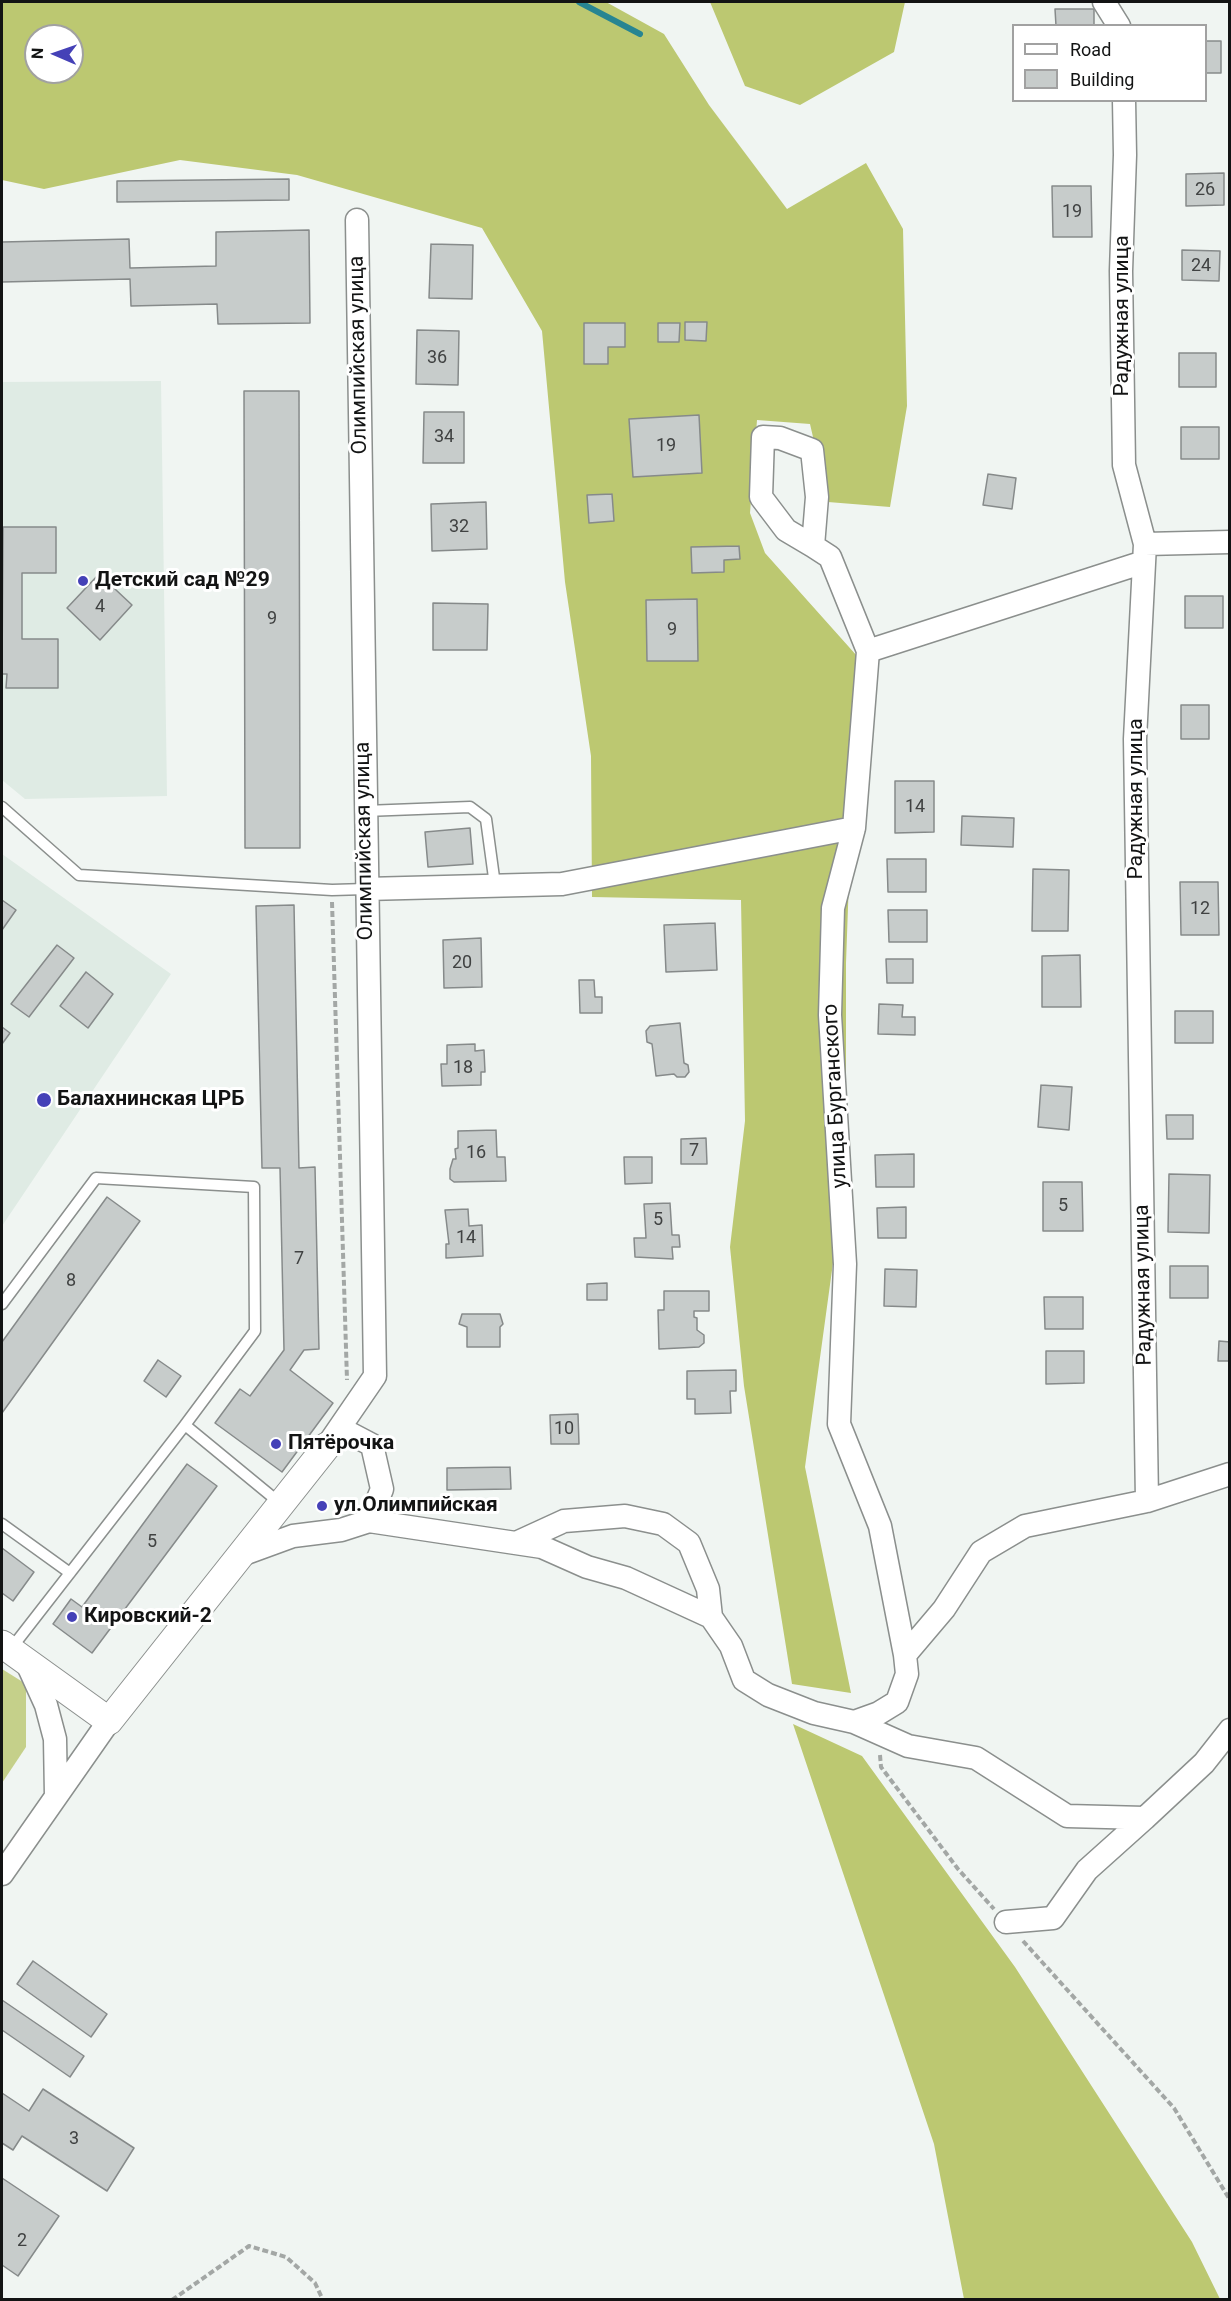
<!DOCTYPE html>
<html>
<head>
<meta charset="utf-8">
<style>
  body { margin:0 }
  #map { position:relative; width:1231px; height:2301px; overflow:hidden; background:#f0f5f2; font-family:Roboto,sans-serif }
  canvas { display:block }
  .frame { position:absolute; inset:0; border:3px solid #131414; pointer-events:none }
  .legend { position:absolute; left:1012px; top:24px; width:195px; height:78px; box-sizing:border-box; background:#fff; border:2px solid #a1a1a1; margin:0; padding:8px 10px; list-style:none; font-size:18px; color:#131414 }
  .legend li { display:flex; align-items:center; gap:12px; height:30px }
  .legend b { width:30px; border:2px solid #a1a1a1 }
  .north { position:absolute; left:24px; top:24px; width:60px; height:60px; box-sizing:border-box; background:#fff; border:2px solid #a1a1a1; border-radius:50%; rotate:272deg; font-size:16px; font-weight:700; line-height:24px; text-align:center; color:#131414 }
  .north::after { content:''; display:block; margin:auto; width:21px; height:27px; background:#4541b7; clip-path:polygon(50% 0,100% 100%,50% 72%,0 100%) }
</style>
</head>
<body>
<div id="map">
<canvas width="1231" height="2301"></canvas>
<div class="frame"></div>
<ul class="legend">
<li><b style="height:8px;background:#fff"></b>Road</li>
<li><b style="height:16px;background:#c7cccb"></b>Building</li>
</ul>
<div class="north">N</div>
</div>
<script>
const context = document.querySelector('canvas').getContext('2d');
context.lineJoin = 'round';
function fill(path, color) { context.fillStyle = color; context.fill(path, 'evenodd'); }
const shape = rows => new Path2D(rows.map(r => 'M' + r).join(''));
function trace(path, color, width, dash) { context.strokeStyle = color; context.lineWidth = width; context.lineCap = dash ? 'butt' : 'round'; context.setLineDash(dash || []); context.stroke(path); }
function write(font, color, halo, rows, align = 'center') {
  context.font = font + ' Roboto,sans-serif'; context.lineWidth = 6; context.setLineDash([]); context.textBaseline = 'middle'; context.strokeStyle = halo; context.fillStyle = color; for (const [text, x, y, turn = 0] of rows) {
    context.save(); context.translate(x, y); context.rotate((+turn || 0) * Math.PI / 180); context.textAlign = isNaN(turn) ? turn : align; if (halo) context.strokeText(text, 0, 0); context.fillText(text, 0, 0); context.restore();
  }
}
const built = shape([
  [161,381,167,796,25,799,2,780,2,382],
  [2,854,171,974,2,1226]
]);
const green = shape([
  [2,1669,26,1684,26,1747,2,1783]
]);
const forest = shape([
  [2,2,606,2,664,34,709,105,787,209,866,163,903,229,907,406,890,507,828,502,810,424,757,420,750,513,765,553,857,656,846,963,846,1119,836,1241,805,1467,851,1693,792,1684,744,1386,730,1247,745,1121,741,900,592,897,591,756,565,582,542,331,482,228,297,175,180,160,44,189,2,180],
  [36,36,72,36,72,72,36,72],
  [710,2,905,2,894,52,800,105,745,86],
  [793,1724,862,1756,1015,1967,1192,2242,1220,2299,964,2299,934,2144]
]);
const stream = shape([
  [579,2,640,34]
]);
const building = shape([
  [1055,9,1094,9,1094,26,1056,26,1055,9],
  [1206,41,1221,41,1221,73,1206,73,1206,41],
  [1224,173,1224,205,1186,206,1186,174,1224,173],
  [289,179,289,200,117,202,117,181,289,179],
  [1052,186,1091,186,1092,237,1053,237,1052,186],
  [309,230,310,323,218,324,217,304,131,306,130,279,2,282,2,242,129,239,130,268,216,266,216,232,309,230],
  [431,244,473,245,472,299,429,298,431,244],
  [1182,250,1220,251,1219,281,1182,280,1182,250],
  [685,322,707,322,706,341,685,340,685,322],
  [584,323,625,323,625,347,608,347,608,364,584,364,584,323],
  [658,323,680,323,679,342,658,342,658,323],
  [417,330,459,331,458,385,416,384,417,330],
  [1179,353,1216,353,1216,387,1179,387,1179,353],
  [244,391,299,391,300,848,245,848,244,391],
  [424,412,464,412,464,463,423,463,424,412],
  [699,415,702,473,633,477,629,419,699,415],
  [1181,427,1219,427,1219,459,1181,459,1181,427],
  [988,474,1016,478,1012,509,983,505,988,474],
  [612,494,614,521,589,523,587,495,612,494],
  [486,502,487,549,432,551,431,504,486,502],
  [3,527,56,527,56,573,22,573,22,639,58,639,58,688,6,688,7,674,2,674,3,527],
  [739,546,740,559,724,560,724,572,692,573,691,547,739,546],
  [99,574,132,605,100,640,67,608,99,574],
  [1185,596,1223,596,1223,628,1185,628,1185,596],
  [697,599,698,661,647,661,646,600,697,599],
  [433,603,488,604,487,650,433,650,433,603],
  [1181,705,1209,705,1209,739,1181,739,1181,705],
  [895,781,934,781,934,832,895,833,895,781],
  [962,816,1014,818,1013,847,961,845,962,816],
  [470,828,473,864,428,867,425,832,470,828],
  [887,859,926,859,926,892,888,892,887,859],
  [1033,869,1069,870,1068,931,1032,931,1033,869],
  [1180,882,1218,882,1219,935,1181,935,1180,882],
  [2,900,16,910,2,930,2,900],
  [294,905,299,1168,315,1167,319,1349,304,1350,290,1370,333,1403,282,1472,215,1423,240,1389,250,1396,284,1350,280,1168,262,1168,256,906,294,905],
  [888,910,927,910,927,942,889,942,888,910],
  [715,923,717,970,666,972,664,925,715,923],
  [481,938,482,987,444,988,443,940,481,938],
  [57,945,74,958,29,1017,11,1004,57,945],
  [1080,955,1081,1007,1042,1007,1042,956,1080,955],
  [886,959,913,959,913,983,887,983,886,959],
  [86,972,113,994,88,1028,60,1006,86,972],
  [579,980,594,980,595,997,602,997,602,1013,580,1013,579,980],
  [879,1004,903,1005,902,1017,915,1017,915,1035,878,1034,879,1004],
  [1175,1011,1213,1011,1213,1043,1175,1043,1175,1011],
  [680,1023,684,1063,688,1065,689,1072,685,1077,677,1077,674,1074,656,1076,652,1044,647,1042,646,1031,650,1026,680,1023],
  [2,1027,10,1033,2,1044,2,1027],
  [475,1044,475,1051,484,1050,485,1072,481,1072,481,1085,442,1086,441,1064,447,1064,447,1045,475,1044],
  [1041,1085,1072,1087,1069,1130,1038,1127,1041,1085],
  [1166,1115,1193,1115,1193,1139,1167,1139,1166,1115],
  [496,1130,497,1157,505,1157,506,1181,454,1182,450,1179,450,1169,453,1159,456,1159,455,1149,458,1148,458,1131,496,1130],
  [706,1138,707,1164,681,1164,681,1139,706,1138],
  [914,1154,914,1187,876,1187,875,1155,914,1154],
  [624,1157,652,1157,652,1183,625,1184,624,1157],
  [1169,1174,1210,1175,1209,1233,1168,1232,1169,1174],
  [1043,1182,1082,1182,1083,1231,1043,1231,1043,1182],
  [107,1197,140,1221,2,1413,2,1342,107,1197],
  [670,1203,672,1235,679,1235,680,1247,672,1247,673,1259,635,1257,634,1238,646,1238,644,1204,670,1203],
  [906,1207,906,1238,878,1238,877,1208,906,1207],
  [468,1209,469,1226,482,1225,483,1256,446,1258,446,1244,449,1244,445,1210,468,1209],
  [1170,1266,1208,1266,1208,1298,1170,1298,1170,1266],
  [885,1269,917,1270,916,1307,884,1306,885,1269],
  [607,1283,607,1300,587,1300,587,1284,607,1283],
  [664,1291,709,1291,709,1311,694,1311,694,1317,697,1318,697,1330,704,1335,704,1343,699,1347,659,1349,658,1310,664,1310,664,1291],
  [1044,1297,1083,1297,1083,1329,1045,1329,1044,1297],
  [462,1314,500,1314,503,1324,500,1327,500,1347,467,1347,467,1327,459,1324,462,1314],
  [1219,1341,1230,1342,1230,1361,1218,1361,1219,1341],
  [1046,1351,1084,1351,1084,1383,1046,1384,1046,1351],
  [158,1360,181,1376,166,1397,144,1381,158,1360],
  [736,1370,736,1391,730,1391,731,1413,695,1414,695,1399,687,1399,687,1371,736,1370],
  [578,1414,579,1444,551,1444,550,1415,578,1414],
  [187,1464,217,1486,92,1653,53,1624,71,1599,82,1607,187,1464],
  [510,1467,511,1489,447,1490,447,1468,510,1467],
  [2,1548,34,1572,13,1601,2,1593,2,1548],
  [33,1961,107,2014,91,2037,17,1984,33,1961],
  [2,2000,84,2056,70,2077,2,2030,2,2000],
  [43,2089,134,2148,107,2191,22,2136,13,2150,2,2143,2,2093,29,2111,43,2089],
  [2,2178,59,2216,18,2276,2,2265,2,2178]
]);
const path = shape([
  [332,902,347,1380],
  [880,1755,881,1767,958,1869,994,1909],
  [1023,1941,1174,2108,1230,2200],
  [172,2300,249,2246,286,2257,315,2283,323,2300]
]);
const service = shape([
  [2,807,79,875,332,890,366,889],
  [365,811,470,807,486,819,495,885],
  [2,1304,96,1178,254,1187,255,1331,185,1425],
  [2,1524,70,1573],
  [10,1650,185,1425,281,1504]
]);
const minor = shape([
  [1104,2,1119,26],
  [1124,100,1125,155,1121,271,1124,465,1145,544,1135,739,1147,1501],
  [1145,544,1230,542],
  [813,546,786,530,761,497,763,437,780,438,812,450,817,497,813,546,830,557,868,651,854,828,833,908,830,1015,845,1264,839,1424,880,1526,905,1655],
  [868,651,1144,562],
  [366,889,562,884,854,828],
  [327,1446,375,1376,357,220],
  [369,1521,542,1547,587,1567,626,1578,711,1617,731,1646,744,1680,768,1695,814,1713,854,1722,879,1713,897,1702,907,1674,905,1655,944,1609,981,1552,1025,1526,1147,1501,1230,1474],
  [516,1543,564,1521,625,1516,663,1524,689,1543,708,1589,711,1617],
  [241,1555,293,1536,341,1530,369,1521,382,1489,372,1445,351,1434,327,1446],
  [26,1661,46,1705,55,1739,56,1796],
  [854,1722,908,1746,976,1758,1067,1816,1145,1818,1204,1763,1230,1730],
  [2,1874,109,1721],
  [1006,1922,1053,1918,1087,1870,1145,1818]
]);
const tertiary = shape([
  [2,1644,109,1721,327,1446]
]);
const markers = [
  [83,581,6,"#4541b7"],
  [44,1100,8,"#4541b7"],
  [276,1444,6,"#4541b7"],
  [322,1506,6,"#4541b7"],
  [72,1617,6,"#4541b7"]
];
const numberNames = [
  ["26",1205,190],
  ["19",1072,212],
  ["24",1201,266],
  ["36",437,358],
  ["34",444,437],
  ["19",666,446],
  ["32",459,527],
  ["4",100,607],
  ["9",272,619],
  ["9",672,630],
  ["14",915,807],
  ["12",1200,909],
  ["20",462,963],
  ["18",463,1068],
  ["7",694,1151],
  ["16",476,1153],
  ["5",1063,1206],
  ["5",658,1220],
  ["14",466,1238],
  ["7",299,1259],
  ["8",71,1281],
  ["10",564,1429],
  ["5",152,1542],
  ["3",74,2139],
  ["2",22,2241]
];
const streetNames = [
  ["Радужная улица",1123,316,-90],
  ["Олимпийская улица",359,355,-91],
  ["Радужная улица",1137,799,-90],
  ["Олимпийская улица",365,841,-91],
  ["улица Бурганского",836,1096,-93],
  ["Радужная улица",1144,1285,-91]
];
const poiNames = [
  ["Детский сад №29",95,581],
  ["Балахнинская ЦРБ",57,1100],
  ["Пятёрочка",288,1444],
  ["ул.Олимпийская",334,1506],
  ["Кировский-2",84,1617]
];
fill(built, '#dfebe4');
fill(green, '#c5d08a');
fill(forest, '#bcc871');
trace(stream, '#278592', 6);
fill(building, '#c7cccb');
trace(building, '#868a8a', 1.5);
trace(service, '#8b8f8d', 13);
trace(minor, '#8b8f8d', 25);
trace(tertiary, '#8b8f8d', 29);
trace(path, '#a3a7a5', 4, [6, 3]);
trace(service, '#fff', 10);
trace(minor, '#fff', 22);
trace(tertiary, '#fff', 27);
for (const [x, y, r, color] of markers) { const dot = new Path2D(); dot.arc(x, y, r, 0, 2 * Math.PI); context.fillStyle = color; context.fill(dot); trace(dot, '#fff', 2); }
write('18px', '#404242', null, numberNames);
write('21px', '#131414', '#fff', streetNames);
write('bold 21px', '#131414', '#fff', poiNames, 'left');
</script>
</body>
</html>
